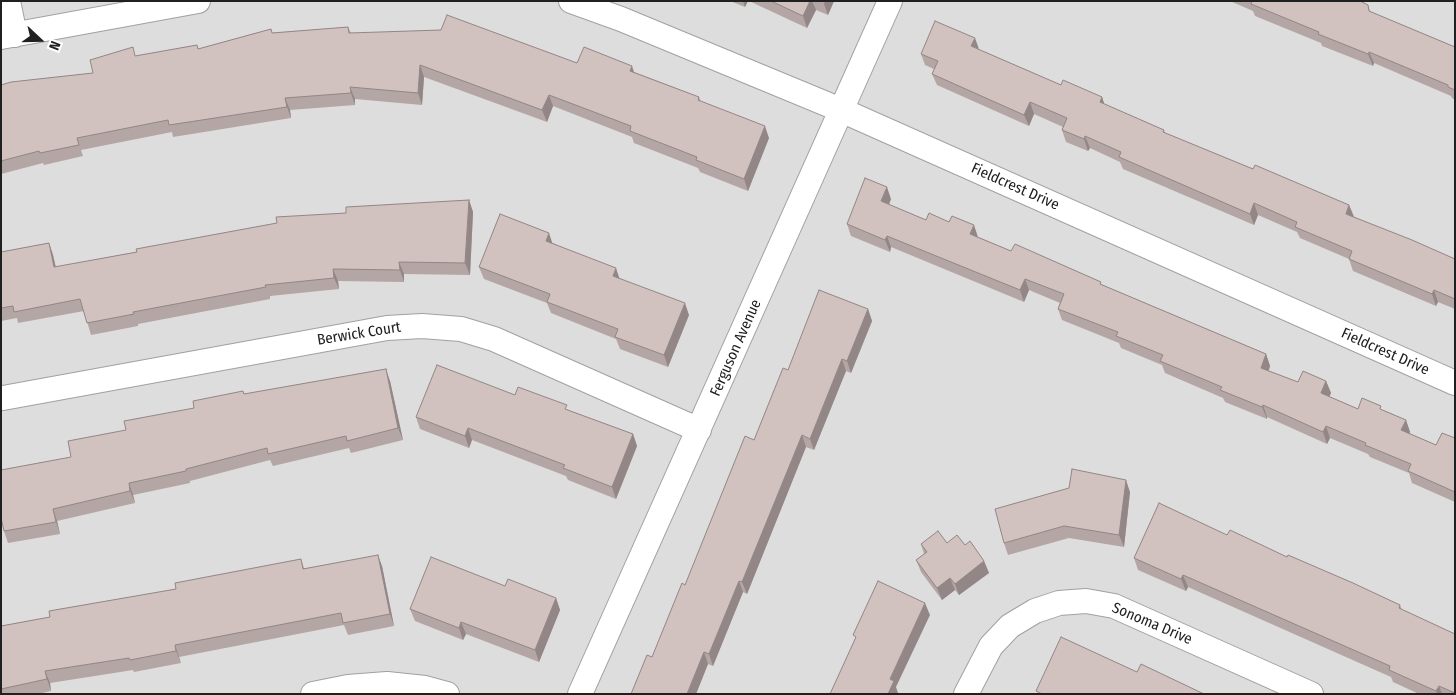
<!DOCTYPE html>
<html>
<head>
<meta charset="utf-8">
<style>
  body { margin:0 }
  #map { position:relative; width:1456px; height:695px; overflow:hidden; background:#f1eae6; font-family:"Fira Sans Condensed",sans-serif }
  canvas { display:block }
  .frame { position:absolute; inset:0; border:2px solid #202020; pointer-events:none }
  .north { position:absolute; left:15px; top:15px; width:50px; height:50px; -webkit-text-stroke:4px #fff; paint-order:stroke; rotate:111deg; font-size:14px; font-weight:700; line-height:20px; text-align:center; color:#202020 }
  .north::after { content:''; display:block; margin:auto; width:18px; height:22px; background:#202020; clip-path:polygon(50% 0,100% 100%,50% 72%,0 100%) }
</style>
</head>
<body>
<div id="map">
<canvas width="1456" height="695"></canvas>
<div class="frame"></div>
<div class="north">N</div>
</div>
<script>
const context = document.querySelector('canvas').getContext('2d');
context.lineJoin = 'round';
function fill(path, color) { context.fillStyle = color; context.fill(path, 'evenodd'); }
const shape = rows => new Path2D(rows.map(r => 'M' + r).join(''));
function trace(path, color, width, dash) { context.strokeStyle = color; context.lineWidth = width; context.lineCap = dash ? 'butt' : 'round'; context.setLineDash(dash || []); context.stroke(path); }
function write(font, color, halo, rows, align = 'center') {
  context.font = font + ' "Fira Sans Condensed",sans-serif'; context.lineWidth = 4; context.setLineDash([]); context.textBaseline = 'middle'; context.strokeStyle = halo; context.fillStyle = color; for (const [text, x, y, turn = 0] of rows) {
    context.save(); context.translate(x, y); context.rotate((+turn || 0) * Math.PI / 180); context.textAlign = isNaN(turn) ? turn : align; if (halo) context.strokeText(text, 0, 0); context.fillText(text, 0, 0); context.restore();
  }
}
const residential = shape([
  [1,1,1455,1,1455,694,1,694]
]);
const minor = shape([
  [8,1,15,35],
  [571,1,621,19,841,110,1455,383],
  [1,37,198,1],
  [3,398,387,328,422,326,461,329,494,339,699,430],
  [313,694,348,687,387,684,425,688,447,694],
  [580,694,890,1],
  [966,694,991,646,1010,626,1035,611,1059,603,1086,601,1114,606,1311,694]
]);
const wall = shape([
  [730,1,748,1,745,7],
  [749,1,834,1,828,15,816,10,807,28],
  [1230,1,1360,1,1368,5,1370,12,1455,47,1455,100,1452,98,1451,96,1374,63,1373,66,1322,46,1321,43,1255,16,1253,11],
  [348,27,351,33,577,63,634,72,699,97,701,102,769,138,748,191,700,172,698,168,634,143,632,137,553,106,547,122,424,77,422,105,355,99,355,105,290,110,291,118,173,137,172,132,81,150,83,156,44,165,43,163,1,174,1,85,93,73,136,56,197,45,198,49,271,29,272,33],
  [979,50,1061,85,1102,97,1104,104,1164,130,1165,133,1253,169,1349,205,1354,217,1455,259,1455,309,1438,302,1436,306,1353,271,1349,259,1300,238,1297,232,1258,215,1254,225,1123,169,1120,162,1090,148,1088,151,1066,142,1062,130,1063,127,1034,114,1029,126,937,85,932,74,934,69,925,65,921,54],
  [891,199,889,205,926,220,978,237,1011,251,1102,285,1266,354,1270,366,1269,371,1298,382,1326,381,1331,393,1329,397,1358,409,1383,410,1406,420,1410,432,1409,433,1436,445,1455,438,1455,502,1412,483,1409,473,1370,457,1368,454,1330,438,1327,444,1267,417,1267,419,1225,402,1223,398,1165,373,1162,365,1121,348,1119,343,1062,320,1058,309,1060,303,1029,290,1024,302,891,247,890,252,851,236,847,224],
  [469,200,473,212,470,275,404,274,404,282,338,281,339,289,270,296,270,299,138,324,138,326,91,335,84,311,18,323,17,318,1,321,1,252,49,243,53,255,56,267,346,213],
  [553,243,689,315,668,367,620,349,616,339,551,313,547,303,484,279,479,267],
  [868,309,872,321,851,373,846,371,814,450,806,447,747,594,743,592,713,666,708,664,696,694,631,694,652,657,685,585,788,370],
  [390,381,403,440,351,453,349,448,273,466,270,460,190,481,190,483,133,495,135,503,57,521,60,534,8,543,4,531,71,457,126,430,194,408,244,394],
  [515,395,568,410,633,434,637,446,616,499,568,480,566,476,472,440,469,448,420,429,416,417],
  [1130,492,1124,547,1069,538,1008,555,1004,543],
  [1227,535,1287,557,1400,605,1402,610,1455,634,1455,694,1419,694,1393,682,1391,677,1188,587,1186,591,1138,570,1134,558],
  [947,543,965,545,984,561,989,573,959,595,955,590,942,600,921,572,916,560,924,554,921,544],
  [301,559,304,568,382,566,394,626,348,635,344,625,179,657,181,663,134,672,133,670,50,683,51,691,38,694,1,694,1,626,50,617,176,589],
  [505,586,556,598,560,610,539,662,466,634,463,640,415,621,410,609]
]);
const shadedWall = shape([
  [743,1,748,1,745,7],
  [810,1,812,1,816,10,807,28,803,16],
  [825,1,834,1,828,15,824,4],
  [975,38,979,49,971,46],
  [1369,52,1374,63,1373,66,1368,54],
  [420,65,424,77,422,105,418,93],
  [632,66,636,78,630,71],
  [350,87,355,99,355,105,351,93],
  [549,95,553,106,547,122,542,110],
  [1102,97,1106,109,1100,102],
  [285,98,290,110,291,118,287,107],
  [1030,102,1034,114,1029,126,1024,115],
  [765,126,769,138,748,191,744,179],
  [1085,136,1090,148,1088,151,1084,139],
  [887,187,891,199,885,213,881,201],
  [469,200,473,212,470,275,465,263],
  [1254,203,1258,215,1254,225,1250,214],
  [1349,205,1354,217,1346,214],
  [974,225,978,237,970,234],
  [549,233,553,245,546,241],
  [887,236,891,247,890,252,885,240],
  [49,243,53,255,58,279,54,267],
  [399,262,404,274,404,282,400,270],
  [616,268,620,280,613,276],
  [333,269,338,281,339,289,334,278],
  [1025,279,1029,290,1024,302,1020,290],
  [1434,290,1438,302,1436,306,1432,294],
  [685,303,689,315,668,367,664,355],
  [868,309,872,321,851,373,847,361],
  [1266,354,1270,366,1265,379,1261,368],
  [842,359,846,371,814,450,810,439],
  [386,369,390,381,403,440,398,428],
  [1326,381,1331,393,1325,405,1321,393],
  [1263,405,1267,417,1267,419,1262,407],
  [1406,420,1410,432,1406,442,1401,430],
  [1326,426,1330,438,1327,444,1323,432],
  [468,428,472,440,469,448,465,436],
  [633,434,637,446,616,499,612,487],
  [802,435,806,447,747,594,742,582],
  [1126,480,1130,492,1124,547,1119,535],
  [129,483,133,495,135,503,130,491],
  [53,509,57,521,60,534,56,522],
  [378,555,382,566,394,626,390,614],
  [984,561,989,573,959,595,955,584],
  [1183,575,1188,587,1186,591,1181,579],
  [950,578,955,590,942,600,937,588],
  [739,581,743,592,713,666,709,654],
  [556,598,560,610,539,662,535,650],
  [925,603,930,615,896,687,898,693,897,694,888,694,890,679],
  [461,622,466,634,463,640,459,628],
  [175,645,181,663,176,651],
  [704,652,708,664,696,694,687,694],
  [45,671,50,683,51,691,47,679],
  [1439,686,1442,694,1437,694,1436,691]
]);
const building = shape([
  [771,1,810,1,803,16,771,1],
  [1252,1,1360,1,1368,5,1369,11,1455,47,1455,90,1448,87,1448,85,1369,52,1368,54,1318,34,1319,32,1251,4,1252,1],
  [447,15,577,63,584,47,632,66,630,71,699,97,698,100,765,126,744,179,696,160,697,157,630,131,631,126,549,95,542,110,420,65,418,93,350,87,351,93,285,98,287,107,169,125,168,120,77,138,79,145,40,153,39,151,1,161,1,85,11,82,93,73,90,60,133,47,135,56,197,45,198,49,271,29,272,33,348,27,349,33,441,30,447,15],
  [935,21,975,38,971,46,1061,85,1063,80,1102,97,1100,102,1164,130,1163,132,1253,169,1255,165,1349,205,1346,214,1412,240,1455,259,1455,299,1434,290,1432,294,1349,259,1352,251,1295,227,1297,222,1254,203,1250,214,1119,157,1121,152,1085,136,1084,139,1062,130,1067,118,1030,102,1024,115,932,74,938,61,921,54,935,21],
  [865,178,887,187,881,201,926,220,929,213,949,222,952,216,974,225,970,234,1011,251,1015,244,1101,282,1100,284,1266,354,1261,368,1298,382,1303,371,1326,381,1321,393,1358,409,1362,398,1381,406,1380,409,1406,420,1401,430,1436,445,1442,433,1455,438,1455,492,1408,471,1411,464,1365,445,1366,443,1326,426,1323,432,1263,405,1262,407,1220,390,1222,387,1160,361,1163,355,1116,336,1118,332,1058,309,1064,294,1025,279,1020,290,887,236,885,240,847,224,865,178],
  [469,200,465,263,399,262,400,270,333,269,334,278,265,285,266,287,133,312,134,314,87,323,80,299,14,312,13,306,1,308,1,252,49,243,54,267,137,252,136,249,277,223,276,217,346,213,346,207,469,200],
  [500,214,549,233,546,241,616,268,613,276,685,303,664,355,615,337,618,329,547,302,550,294,479,267,500,214],
  [819,290,868,309,847,361,842,359,810,439,802,435,742,582,739,581,709,654,704,652,687,694,631,694,647,655,652,657,682,583,685,585,745,436,754,440,783,368,788,370,819,290],
  [437,365,515,395,518,387,567,405,565,409,633,434,612,487,563,468,565,465,468,428,465,436,416,417,437,365],
  [386,369,398,428,347,441,346,436,268,454,267,448,186,469,186,471,129,483,130,491,53,509,56,522,4,531,1,518,1,470,71,457,68,441,126,430,124,421,194,408,193,401,243,391,244,394,386,369],
  [1072,469,1126,480,1119,535,1064,526,1004,543,995,509,1069,488,1072,469],
  [1159,503,1227,535,1230,530,1287,557,1288,555,1353,583,1400,605,1399,608,1455,634,1455,693,1439,686,1436,691,1389,670,1390,666,1183,575,1181,579,1134,558,1159,503],
  [938,531,947,543,957,535,965,545,970,541,984,561,955,584,950,578,937,588,916,560,927,552,921,544,938,531],
  [378,555,390,614,343,623,341,613,175,645,176,651,130,660,129,658,45,671,47,679,1,689,1,626,50,617,49,611,176,589,175,583,301,559,303,569,378,555],
  [431,557,505,586,508,579,556,598,535,650,461,622,459,628,410,609,431,557],
  [878,581,925,603,890,679,894,681,888,694,830,694,856,637,853,635,878,581],
  [1061,637,1137,672,1141,664,1204,694,1042,694,1036,691,1061,637]
]);
const streetNames = [
  ["Fieldcrest Drive",1015,187,24],
  ["Berwick Court",359,334,-9],
  ["Ferguson Avenue",736,348,-66],
  ["Fieldcrest Drive",1385,352,24],
  ["Sonoma Drive",1152,624,23]
];
fill(residential, '#dedddd');
trace(minor, '#a1a1a1', 26);
trace(minor, '#fff', 24);
fill(wall, '#b4a6a4');
fill(shadedWall, '#928786');
fill(building, '#d1c1bf');
trace(building, '#928786', 1);
write('15px', '#202020', '#fff', streetNames);
</script>
</body>
</html>
